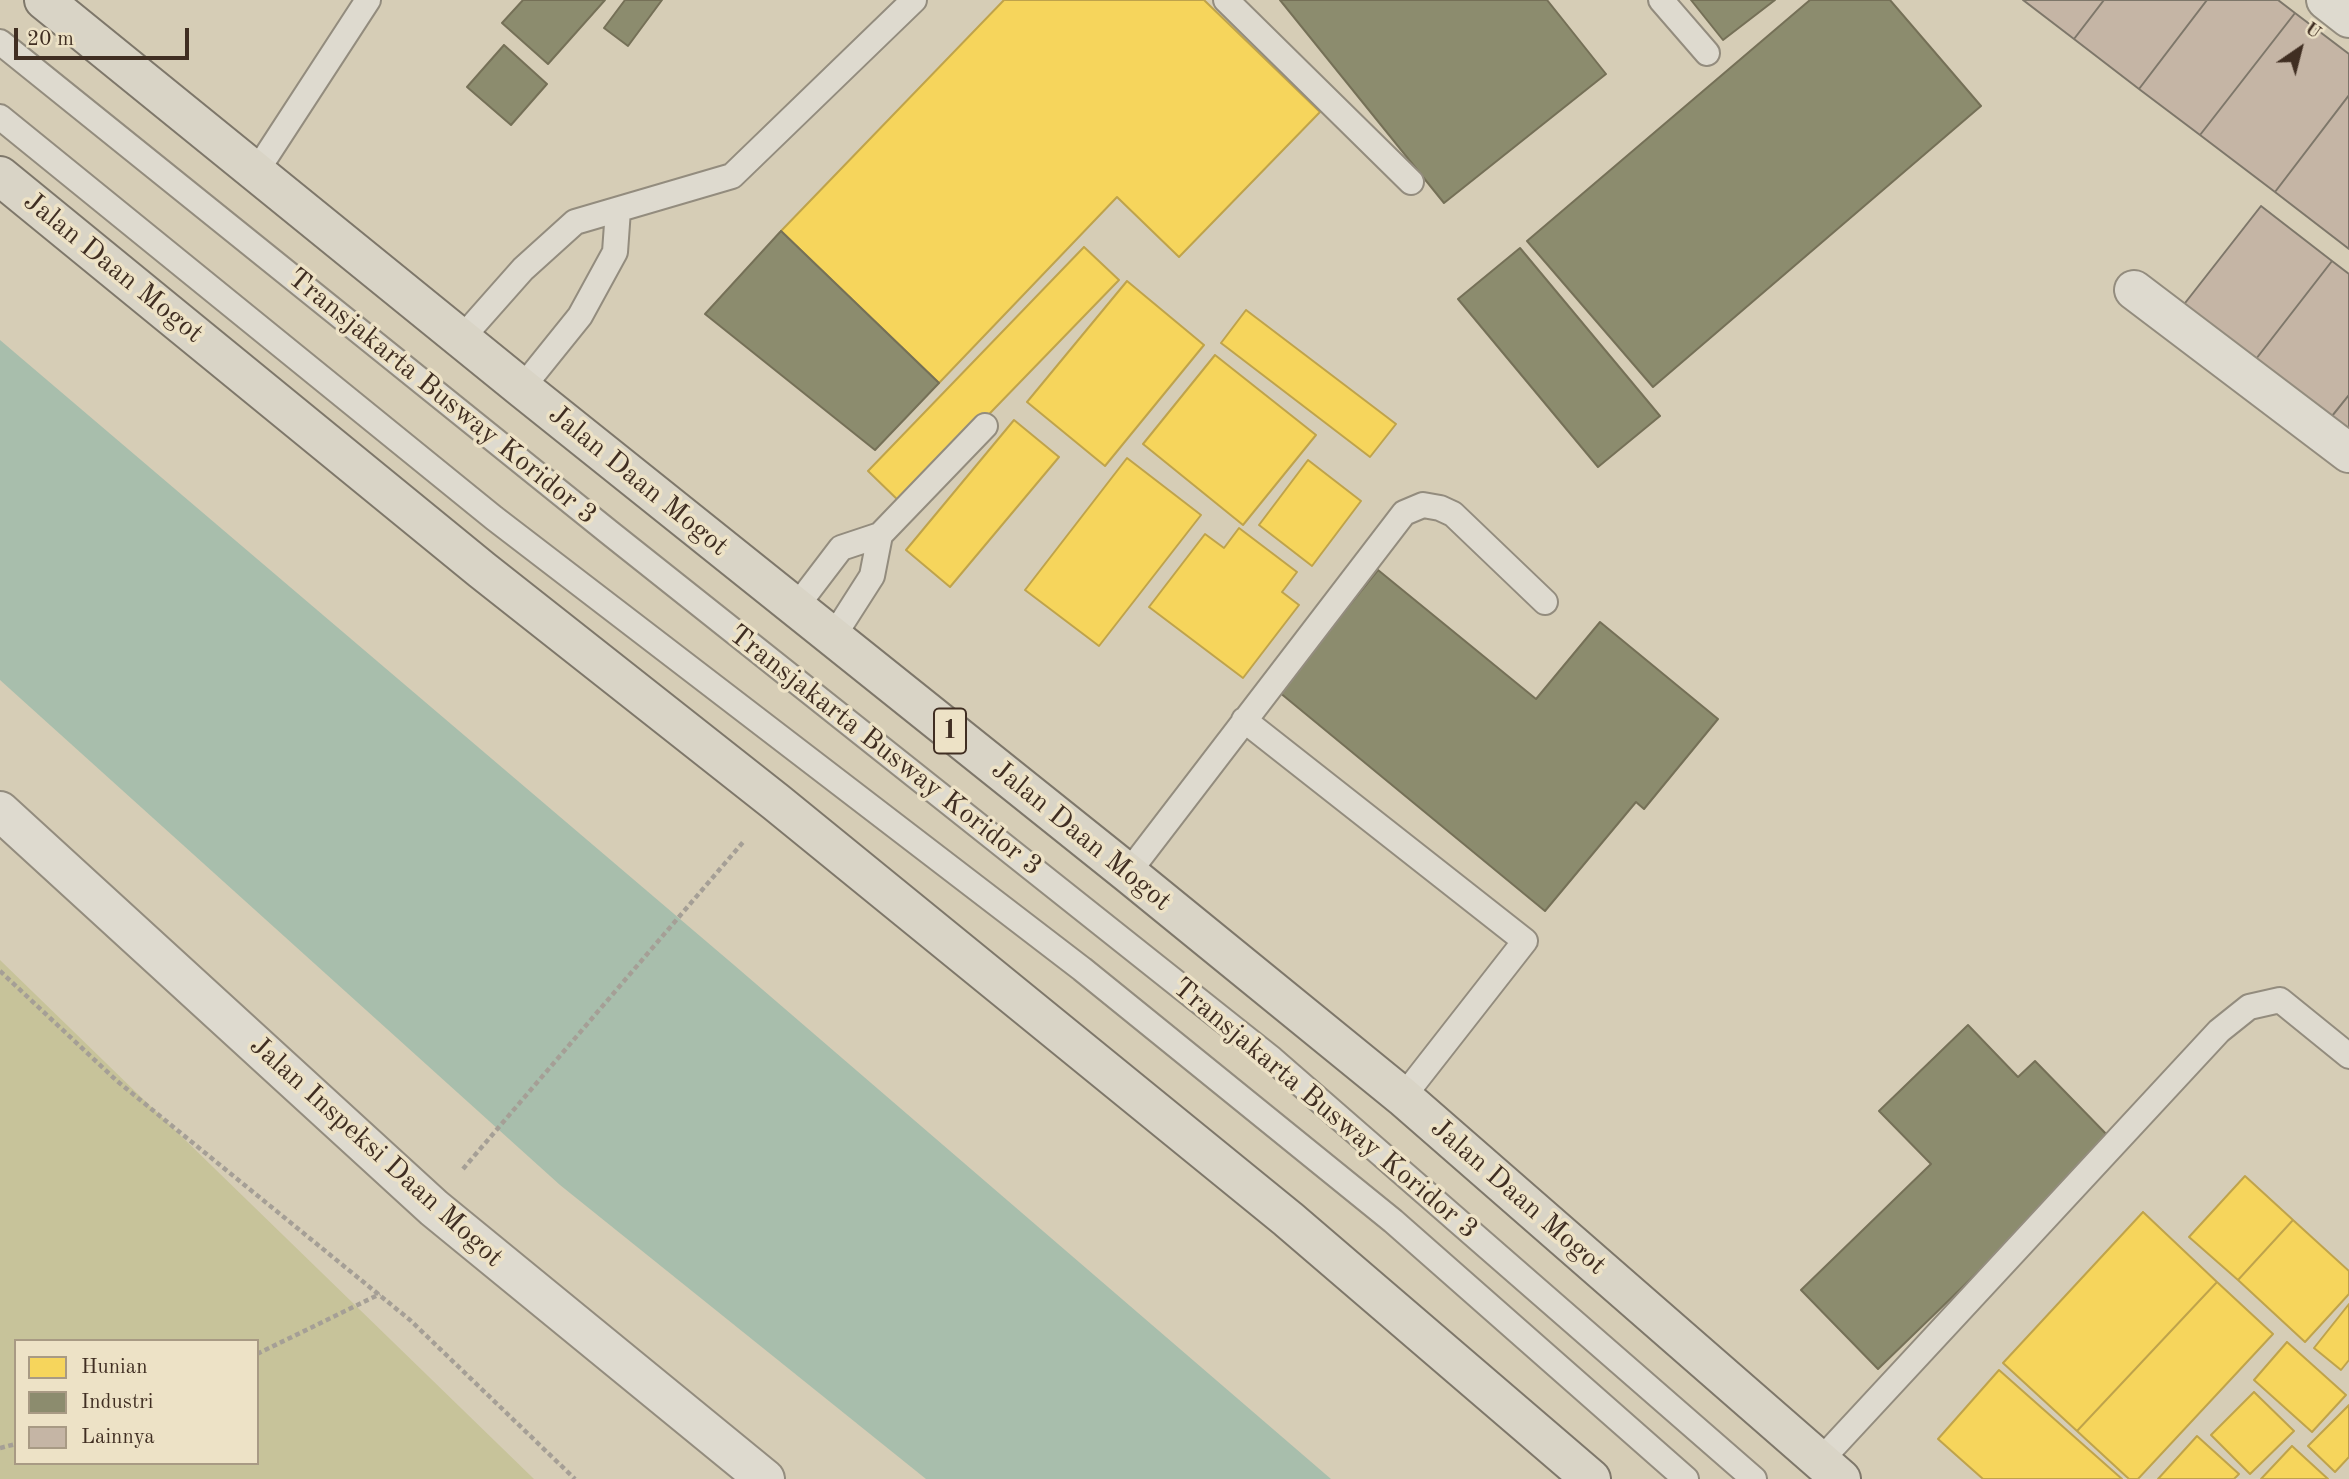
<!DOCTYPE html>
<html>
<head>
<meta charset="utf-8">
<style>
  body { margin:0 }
  #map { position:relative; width:2349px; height:1479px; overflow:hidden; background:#d6cdb6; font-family:"Old Standard TT",serif }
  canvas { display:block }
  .legend { position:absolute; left:14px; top:1339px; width:245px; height:126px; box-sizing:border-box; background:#ede2c6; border:2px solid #a89a84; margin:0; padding:9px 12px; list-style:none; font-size:21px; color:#402e22 }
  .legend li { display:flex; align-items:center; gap:14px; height:35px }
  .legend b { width:35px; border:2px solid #a89a84 }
  .north { position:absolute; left:2265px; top:14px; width:70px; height:70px; -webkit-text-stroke:5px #ede2c6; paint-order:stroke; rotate:35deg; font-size:19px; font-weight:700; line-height:28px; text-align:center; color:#402e22 }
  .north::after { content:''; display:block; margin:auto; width:24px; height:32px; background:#402e22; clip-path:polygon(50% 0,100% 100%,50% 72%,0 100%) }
  .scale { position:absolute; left:14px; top:28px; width:175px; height:32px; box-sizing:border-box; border:4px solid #402e22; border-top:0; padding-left:9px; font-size:21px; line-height:24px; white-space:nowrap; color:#402e22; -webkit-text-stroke:5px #ede2c6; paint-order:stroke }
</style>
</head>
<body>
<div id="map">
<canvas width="2349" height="1479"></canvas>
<ul class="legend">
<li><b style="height:19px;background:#f6d55c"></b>Hunian</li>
<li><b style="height:19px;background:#8c8c6e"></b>Industri</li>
<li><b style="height:19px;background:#c5b5a5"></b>Lainnya</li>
</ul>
<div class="north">U</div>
<div class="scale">20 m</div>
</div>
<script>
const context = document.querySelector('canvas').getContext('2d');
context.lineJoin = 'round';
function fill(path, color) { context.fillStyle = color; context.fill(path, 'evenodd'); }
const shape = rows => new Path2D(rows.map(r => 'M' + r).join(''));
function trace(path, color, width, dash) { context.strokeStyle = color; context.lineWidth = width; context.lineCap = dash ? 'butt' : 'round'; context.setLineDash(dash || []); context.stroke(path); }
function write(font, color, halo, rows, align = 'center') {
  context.font = font + ' "Old Standard TT",serif'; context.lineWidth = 7; context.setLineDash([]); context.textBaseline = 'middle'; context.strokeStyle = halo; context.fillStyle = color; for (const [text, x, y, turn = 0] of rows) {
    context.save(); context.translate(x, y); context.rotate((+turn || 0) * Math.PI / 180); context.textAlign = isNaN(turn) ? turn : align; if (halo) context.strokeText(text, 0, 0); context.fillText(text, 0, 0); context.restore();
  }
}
const green = shape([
  [0,960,534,1479,0,1479],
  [16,1341,257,1341,257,1463,16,1463]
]);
const water = shape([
  [0,340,734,965,1331,1479,926,1479,560,1185,0,680]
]);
const homes = shape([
  [1004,0,1204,0,1320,112,1179,257,1117,197,939,383,781,231,1004,0],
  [1084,247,1119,280,902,504,868,471,1084,247],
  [1127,281,1204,345,1105,466,1027,402,1127,281],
  [1246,310,1396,424,1370,457,1221,343,1246,310],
  [1215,355,1316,435,1243,525,1143,444,1215,355],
  [1014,420,1059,457,950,587,906,550,1014,420],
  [1127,458,1201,515,1099,646,1025,590,1127,458],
  [1308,460,1361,501,1312,566,1259,525,1308,460],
  [1239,528,1297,572,1282,592,1299,605,1243,678,1149,607,1205,534,1224,548,1239,528],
  [2245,1176,2293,1220,2238,1280,2189,1237,2245,1176],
  [2143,1212,2217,1282,2077,1431,2003,1363,2143,1212],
  [2293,1220,2349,1271,2349,1294,2305,1342,2238,1280,2293,1220],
  [2217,1282,2273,1334,2138,1479,2129,1479,2077,1431,2217,1282],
  [2349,1304,2349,1360,2341,1370,2314,1348,2349,1304],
  [2287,1342,2346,1395,2312,1432,2254,1380,2287,1342],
  [1999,1370,2122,1479,1983,1479,1938,1439,1999,1370],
  [2254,1392,2294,1431,2250,1474,2211,1435,2254,1392],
  [2349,1405,2349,1457,2335,1472,2308,1446,2349,1405],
  [2197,1436,2239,1474,2234,1479,2158,1479,2197,1436],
  [2292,1446,2328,1479,2261,1479,2292,1446]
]);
const industry = shape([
  [523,0,605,0,548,64,502,23,523,0],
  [625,0,662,0,628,46,604,28,625,0],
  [1280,0,1547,0,1606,74,1444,203,1280,0],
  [1691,0,1775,0,1723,40,1691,0],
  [1810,0,1890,0,1981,106,1653,387,1527,241,1810,0],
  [504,45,547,84,511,125,467,87,504,45],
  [781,231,939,383,875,450,705,314,781,231],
  [1520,248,1660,416,1598,467,1458,299,1520,248],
  [1378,570,1536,699,1600,622,1718,719,1644,809,1636,802,1545,911,1279,692,1378,570],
  [1968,1025,2018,1077,2035,1061,2113,1141,1878,1369,1801,1290,1931,1164,1879,1111,1968,1025]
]);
const building = shape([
  [2023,0,2104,0,2074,39,2023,0],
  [2104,0,2207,0,2139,89,2074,39,2104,0],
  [2207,0,2278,0,2295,13,2200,135,2139,89,2207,0],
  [2295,13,2349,54,2349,95,2275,192,2200,135,2295,13],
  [2349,95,2349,249,2275,192,2349,95],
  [2261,206,2332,261,2249,368,2178,312,2261,206],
  [2332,261,2349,274,2349,395,2324,426,2249,368,2332,261],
  [2349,395,2349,446,2324,426,2349,395]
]);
const path = shape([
  [0,971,117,1081,410,1320,575,1479],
  [463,1169,744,841],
  [257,1354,380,1294],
  [0,1448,16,1444]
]);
const service = shape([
  [1226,0,1411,182],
  [1661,0,1707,53],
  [0,42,610,533,1272,1059,1754,1479],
  [0,117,494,518,1082,969,1393,1221,1686,1479],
  [256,172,368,0],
  [461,339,523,269,575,222,732,176,914,0],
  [522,388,580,316,615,252,618,210],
  [796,607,841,548,880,535,985,426],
  [833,637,872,576,880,535],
  [1244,720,1525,941,1403,1097],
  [1128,873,1404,513,1423,505,1440,508,1453,514,1545,602],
  [1820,1461,2219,1031,2249,1007,2280,1000,2349,1056]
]);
const minor = shape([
  [2326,0,2349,18],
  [2134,290,2349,453],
  [0,811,434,1208,765,1479]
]);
const trunk = shape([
  [44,0,522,388,1128,873,1403,1097,1841,1479],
  [0,176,482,570,776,802,1288,1219,1591,1479]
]);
const shields = [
  [950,731,32]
];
const shieldNames = [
  ["1",950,731]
];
const streetNames = [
  ["Jalan Daan Mogot",113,268,39],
  ["Transjakarta Busway Koridor 3",442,397,39],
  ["Jalan Daan Mogot",638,481,39],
  ["Transjakarta Busway Koridor 3",885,751,38],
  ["Jalan Daan Mogot",1081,836,39],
  ["Transjakarta Busway Koridor 3",1325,1109,40],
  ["Jalan Inspeksi Daan Mogot",376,1152,42],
  ["Jalan Daan Mogot",1518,1197,41]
];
fill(green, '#c7c39a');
fill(water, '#a8beac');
fill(homes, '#f6d55c');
trace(homes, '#bfa34b', 2);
fill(industry, '#8c8c6e');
trace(industry, '#757057', 2);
fill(building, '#c5b5a5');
trace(building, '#7e776a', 2);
trace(service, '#938c7e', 28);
trace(minor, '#938c7e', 42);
trace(trunk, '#7e776a', 42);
trace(path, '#a59f96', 4.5, [5, 3.5]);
trace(service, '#dedacf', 24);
trace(minor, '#dedacf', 38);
trace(trunk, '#d9d4c6', 38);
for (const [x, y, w] of shields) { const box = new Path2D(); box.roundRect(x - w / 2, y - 22.5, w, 45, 5); context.fillStyle = '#ede2c6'; context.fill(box); trace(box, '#402e22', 2); }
write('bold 26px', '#402e22', null, shieldNames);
write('28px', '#402e22', '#ede2c6', streetNames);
</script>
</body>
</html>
